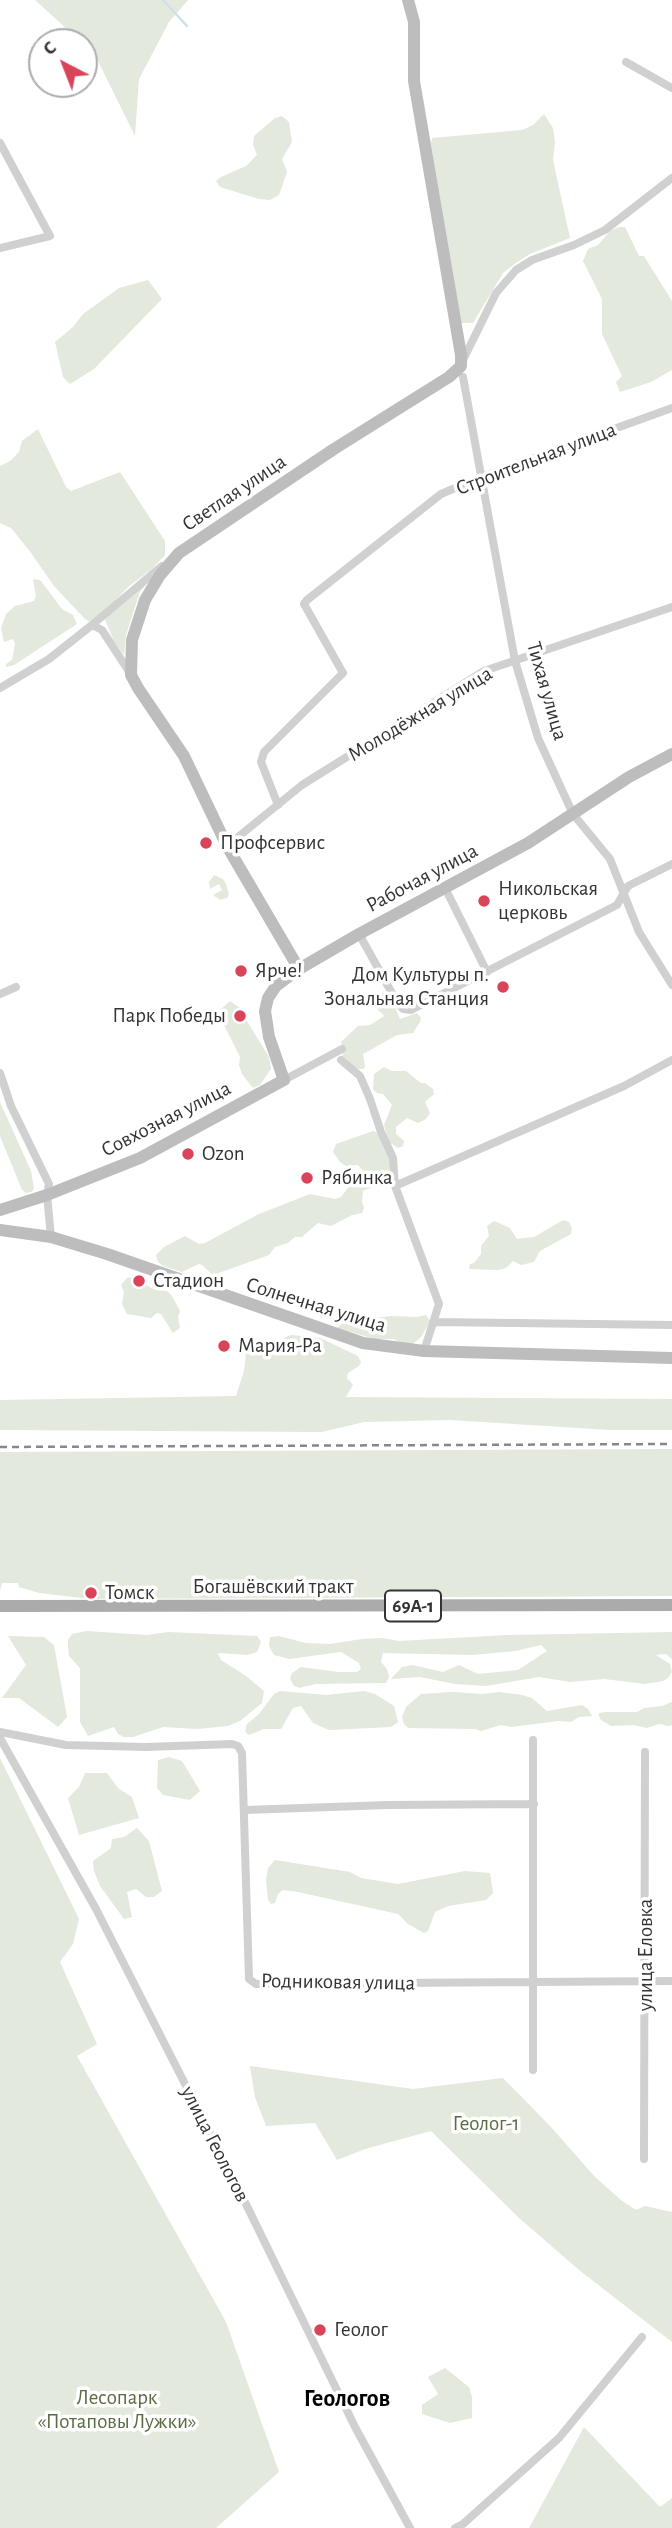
<!DOCTYPE html>
<html>
<head>
<meta charset="utf-8">
<style>
  body { margin:0 }
  #map { position:relative; width:672px; height:2528px; overflow:hidden; background:#fff; font-family:"Alegreya Sans",sans-serif }
  canvas { display:block }
  .north { position:absolute; left:28px; top:28px; width:70px; height:70px; box-sizing:border-box; background:#fff; border:2px solid #adadad; border-radius:50%; rotate:318deg; font-size:19px; font-weight:700; line-height:28px; text-align:center; color:#333 }
  .north::after { content:''; display:block; margin:auto; width:24px; height:32px; background:#da4459; clip-path:polygon(50% 0,100% 100%,50% 72%,0 100%) }
</style>
</head>
<body>
<div id="map">
<canvas width="672" height="2528"></canvas>
<div class="north">С</div>
</div>
<script>
const context = document.querySelector('canvas').getContext('2d');
context.lineJoin = 'round';
function fill(path, color) { context.fillStyle = color; context.fill(path, 'evenodd'); }
const shape = rows => new Path2D(rows.map(r => 'M' + r).join(''));
function trace(path, color, width, dash) { context.strokeStyle = color; context.lineWidth = width; context.lineCap = dash ? 'butt' : 'round'; context.setLineDash(dash || []); context.stroke(path); }
function write(font, color, halo, rows, align = 'center') {
  context.font = font + ' "Alegreya Sans",sans-serif'; context.lineWidth = 7; context.setLineDash([]); context.textBaseline = 'middle'; context.strokeStyle = halo; context.fillStyle = color; for (const [text, x, y, turn = 0] of rows) {
    context.save(); context.translate(x, y); context.rotate((+turn || 0) * Math.PI / 180); context.textAlign = isNaN(turn) ? turn : align; if (halo) context.strokeText(text, 0, 0); context.fillText(text, 0, 0); context.restore();
  }
}
const green = shape([
  [35,0,188,0,169,22,139,79,135,136,98,61,84,55,84,42,72,42,69,31],
  [544,114,553,128,555,142,553,160,570,238,530,254,516,263,503,273,473,323,461,323,431,144,432,138,522,130,533,125],
  [282,116,289,122,292,142,282,159,287,172,279,195,270,200,259,199,220,187,216,181,221,177,246,166,257,155,253,144,254,136,275,118],
  [619,227,625,227,639,256,644,256,672,301,672,370,651,382,620,392,616,382,622,376,602,334,602,299,583,261,588,249,598,245,610,231],
  [148,280,162,299,94,369,70,384,63,377,55,342,73,327,83,314,119,288],
  [38,429,66,487,71,491,120,472,165,541,165,555,152,569,128,587,109,607,90,622,85,619,54,586,29,550,11,528,0,523,0,466,10,461,19,452,22,441],
  [35,579,41,581,62,609,73,615,77,624,14,665,6,667,6,664,12,660,15,644,13,639,4,642,1,628,6,614,15,606,34,601,36,596,33,580],
  [148,582,140,592,126,635,124,655,114,641,105,620,111,612],
  [214,875,223,879,226,884,229,894,227,898,220,900,213,895,222,890,219,884,210,889,209,882],
  [384,991,392,1000,400,1019,417,1013,421,1018,420,1022,413,1033,397,1035,363,1054,365,1067,363,1069,354,1069,342,1057,344,1051,341,1042,358,1026,370,1025,384,1016,373,1004,375,998],
  [230,1001,240,1008,238,1019,247,1021,269,1057,271,1069,260,1085,253,1088,242,1074,239,1065,240,1057,222,1021,221,1009],
  [384,1067,392,1071,406,1071,421,1083,425,1083,433,1089,434,1094,425,1102,430,1113,426,1119,418,1123,407,1118,396,1127,396,1134,404,1141,403,1146,398,1148,389,1142,384,1125,392,1105,383,1094,377,1093,373,1089,374,1074],
  [0,1102,31,1171,34,1189,31,1192,26,1193,22,1190,0,1136],
  [373,1131,378,1133,390,1157,391,1170,389,1175,379,1178,379,1184,363,1191,362,1202,364,1208,362,1213,352,1215,331,1226,318,1223,302,1237,295,1237,288,1243,275,1247,269,1255,213,1275,202,1265,199,1264,182,1272,163,1266,158,1262,156,1255,164,1247,185,1236,199,1244,205,1243,259,1214,310,1194,335,1199,341,1197,362,1170,358,1165,346,1166,340,1162,333,1152,336,1144],
  [563,1220,569,1222,572,1228,571,1234,540,1251,534,1262,521,1265,513,1261,506,1268,498,1270,469,1269,470,1264,474,1263,481,1254,481,1246,489,1236,487,1226,494,1221,510,1228,517,1239,534,1237],
  [128,1277,156,1290,167,1291,172,1296,180,1311,178,1317,180,1328,173,1333,161,1314,157,1313,151,1318,127,1314,122,1304,124,1292,121,1285],
  [426,1315,430,1321,422,1336,413,1344,399,1342,394,1339,375,1339,337,1328,344,1322,391,1316,417,1317],
  [291,1335,320,1338,358,1356,361,1362,359,1366,348,1373,347,1378,353,1385,346,1397,672,1399,672,1430,610,1430,450,1420,364,1422,322,1432,0,1430,0,1400,236,1396,244,1371,246,1353,253,1347,264,1347],
  [672,1449,672,1596,90,1599,39,1593,19,1587,18,1583,2,1583,0,1591,0,1452],
  [86,1631,147,1635,168,1632,257,1636,261,1642,257,1652,247,1655,218,1653,221,1660,246,1676,264,1691,262,1703,240,1721,228,1726,198,1729,163,1727,133,1737,124,1737,118,1734,114,1727,88,1736,80,1722,80,1668,69,1656,68,1646,68,1640,72,1634],
  [672,1632,672,1659,666,1654,656,1655,670,1664,672,1672,668,1678,663,1681,645,1684,604,1679,570,1682,539,1677,486,1686,455,1684,420,1677,391,1679,402,1667,412,1665,443,1672,459,1665,478,1674,518,1670,547,1651,541,1645,516,1651,472,1655,383,1653,381,1662,387,1669,389,1677,386,1683,316,1684,299,1688,293,1685,290,1678,292,1673,301,1667,338,1672,357,1672,361,1669,359,1663,341,1652,289,1659,274,1655,269,1646,270,1637,279,1636,306,1643,330,1644,362,1639,383,1638,399,1641,508,1635],
  [8,1636,44,1637,54,1645,67,1717,58,1727,19,1698,2,1698,26,1665],
  [280,1691,327,1695,364,1691,375,1694,394,1706,398,1722,391,1727,329,1730,313,1723,301,1706,293,1708,281,1729,264,1729,249,1735,245,1732,247,1724,259,1714,274,1694],
  [452,1692,483,1694,499,1692,522,1695,532,1698,547,1711,582,1705,588,1709,592,1716,579,1717,571,1722,559,1721,511,1727,501,1725,481,1731,475,1729,408,1728,404,1724,402,1717,406,1707,421,1694],
  [672,1702,672,1725,669,1726,659,1724,647,1728,634,1725,611,1726,601,1720,599,1716,599,1713,606,1712,637,1712,644,1708,662,1706],
  [169,1757,182,1761,200,1791,190,1800,163,1795,157,1788,158,1760],
  [0,1758,79,1919,73,1944,60,1962,97,2044,77,2056,226,2322,279,2472,216,2528,0,2528],
  [85,1773,107,1773,118,1788,132,1797,139,1818,79,1835,68,1798,79,1787],
  [137,1828,149,1841,162,1891,154,1897,146,1897,136,1889,127,1892,132,1917,124,1919,100,1886,94,1871,93,1861,111,1848,112,1839,124,1837],
  [275,1860,350,1872,361,1878,398,1884,465,1871,490,1873,493,1893,486,1900,448,1906,435,1912,428,1931,424,1933,408,1924,398,1914,298,1892,283,1890,278,1894,275,1903,271,1904,268,1900,266,1880,268,1868],
  [250,2066,413,2089,503,2078,551,2127,595,2177,621,2200,636,2210,645,2206,672,2212,672,2342,579,2270,518,2217,431,2131,365,2149,337,2160,315,2123,266,2126,255,2097],
  [445,2368,469,2387,472,2397,472,2418,450,2423,422,2414,422,2405,438,2394,428,2377],
  [584,2427,660,2507,672,2498,672,2528,529,2528]
]);
const stream = shape([
  [163,0,187,26]
]);
const street = shape([
  [626,62,672,88],
  [0,143,50,236,0,248],
  [463,360,496,293,516,270,532,260,574,245,605,230,672,178],
  [463,377,515,661,538,738,573,814,610,859,639,932,672,985],
  [92,625,162,566],
  [0,688,49,659,92,625,102,630,130,673],
  [278,805,261,762,264,752,343,673,304,604,307,600,441,494,481,477,672,408],
  [227,846,302,785,484,671,672,607],
  [445,888,487,972],
  [359,934,398,1004,403,1009,411,1010,617,905,628,886,672,864],
  [0,994,16,987],
  [341,1060,360,1076,370,1099,381,1132,393,1158,395,1186,439,1304,424,1351],
  [0,1073,11,1106,49,1184,47,1195,51,1237],
  [284,1080,342,1049],
  [395,1186,624,1086,672,1060],
  [434,1322,672,1325],
  [0,1732,66,1745,146,1747,232,1744,238,1746,242,1753,249,1979,256,1984,672,1981],
  [0,1738,96,1909,244,2200,355,2427,410,2528],
  [245,1810,388,1805,534,1804],
  [533,2070,533,1740],
  [644,2159,645,1752],
  [455,2528,463,2524,559,2438,642,2337]
]);
const secondary = shape([
  [299,969,227,846,184,756,138,688,131,675,132,640,145,600,160,575,179,553,334,449,449,377,461,366,461,355,414,81,414,22,408,0],
  [0,1210,47,1195,140,1158,284,1080,269,1037,265,1011,268,998,276,986,299,969,359,934,528,843,629,777,672,754],
  [0,1230,51,1237,107,1254,363,1343,424,1351,672,1358]
]);
const primary = shape([
  [0,1606,672,1605]
]);
const rail = shape([
  [0,1447,672,1444]
]);
const markers = [
  [206,843,7,"#da4459"],
  [484,901,7,"#da4459"],
  [241,971,7,"#da4459"],
  [503,987,7,"#da4459"],
  [240,1016,7,"#da4459"],
  [188,1154,7,"#da4459"],
  [307,1178,7,"#da4459"],
  [139,1281,7,"#da4459"],
  [224,1346,7,"#da4459"],
  [91,1593,7,"#da4459"],
  [320,2330,7,"#da4459"]
];
const shields = [
  [413,1606,56]
];
const shieldNames = [
  ["69А-1",413,1606]
];
const streetNames = [
  ["Строительная улица",536,459,-21],
  ["Светлая улица",234,493,-34],
  ["Тихая улица",547,691,74],
  ["Молодёжная улица",420,714,-31],
  ["Рабочая улица",422,878,-28],
  ["Совхозная улица",166,1119,-27],
  ["Солнечная улица",316,1305,17],
  ["Богашёвский тракт",273,1587],
  ["улица Еловка",646,1955,-90],
  ["Родниковая улица",338,1982,1],
  ["улица Геологов",215,2144,63]
];
const poiNames = [
  ["Профсервис",220,843],
  ["Никольская",498,889],
  ["церковь",498,913],
  ["Ярче!",255,971],
  ["Дом Культуры п.",489,975,"right"],
  ["Зональная Станция",489,999,"right"],
  ["Парк Победы",226,1016,"right"],
  ["Ozon",202,1154],
  ["Рябинка",321,1178],
  ["Стадион",153,1281],
  ["Мария-Ра",238,1346],
  ["Томск",105,1593],
  ["Геолог",334,2330]
];
const parkNames = [
  ["Геолог-1",486,2124],
  ["Лесопарк",117,2398],
  ["«Потаповы Лужки»",117,2422]
];
const quarterNames = [
  ["Геологов",347,2399]
];
fill(green, '#e3e9dc');
trace(stream, '#cee1ea', 2.5);
trace(street, '#d0d0d0', 8);
trace(secondary, '#bdbdbd', 12);
trace(primary, '#ababab', 12);
trace(rail, '#888', 2.5, [7, 5]);
for (const [x, y, r, color] of markers) { const dot = new Path2D(); dot.arc(x, y, r, 0, 2 * Math.PI); context.fillStyle = color; context.fill(dot); trace(dot, '#fff', 2.5); }
for (const [x, y, w] of shields) { const box = new Path2D(); box.roundRect(x - w / 2, y - 15.5, w, 31, 5); context.fillStyle = '#fff'; context.fill(box); trace(box, '#333', 2); }
write('bold 19px', '#333', null, shieldNames);
write('21px', '#333', '#fff', streetNames);
write('21px', '#333', '#fff', poiNames, 'left');
write('21px', '#596c42', '#fff', parkNames);
write('bold 24px', '#000', '#fff', quarterNames);
</script>
</body>
</html>
